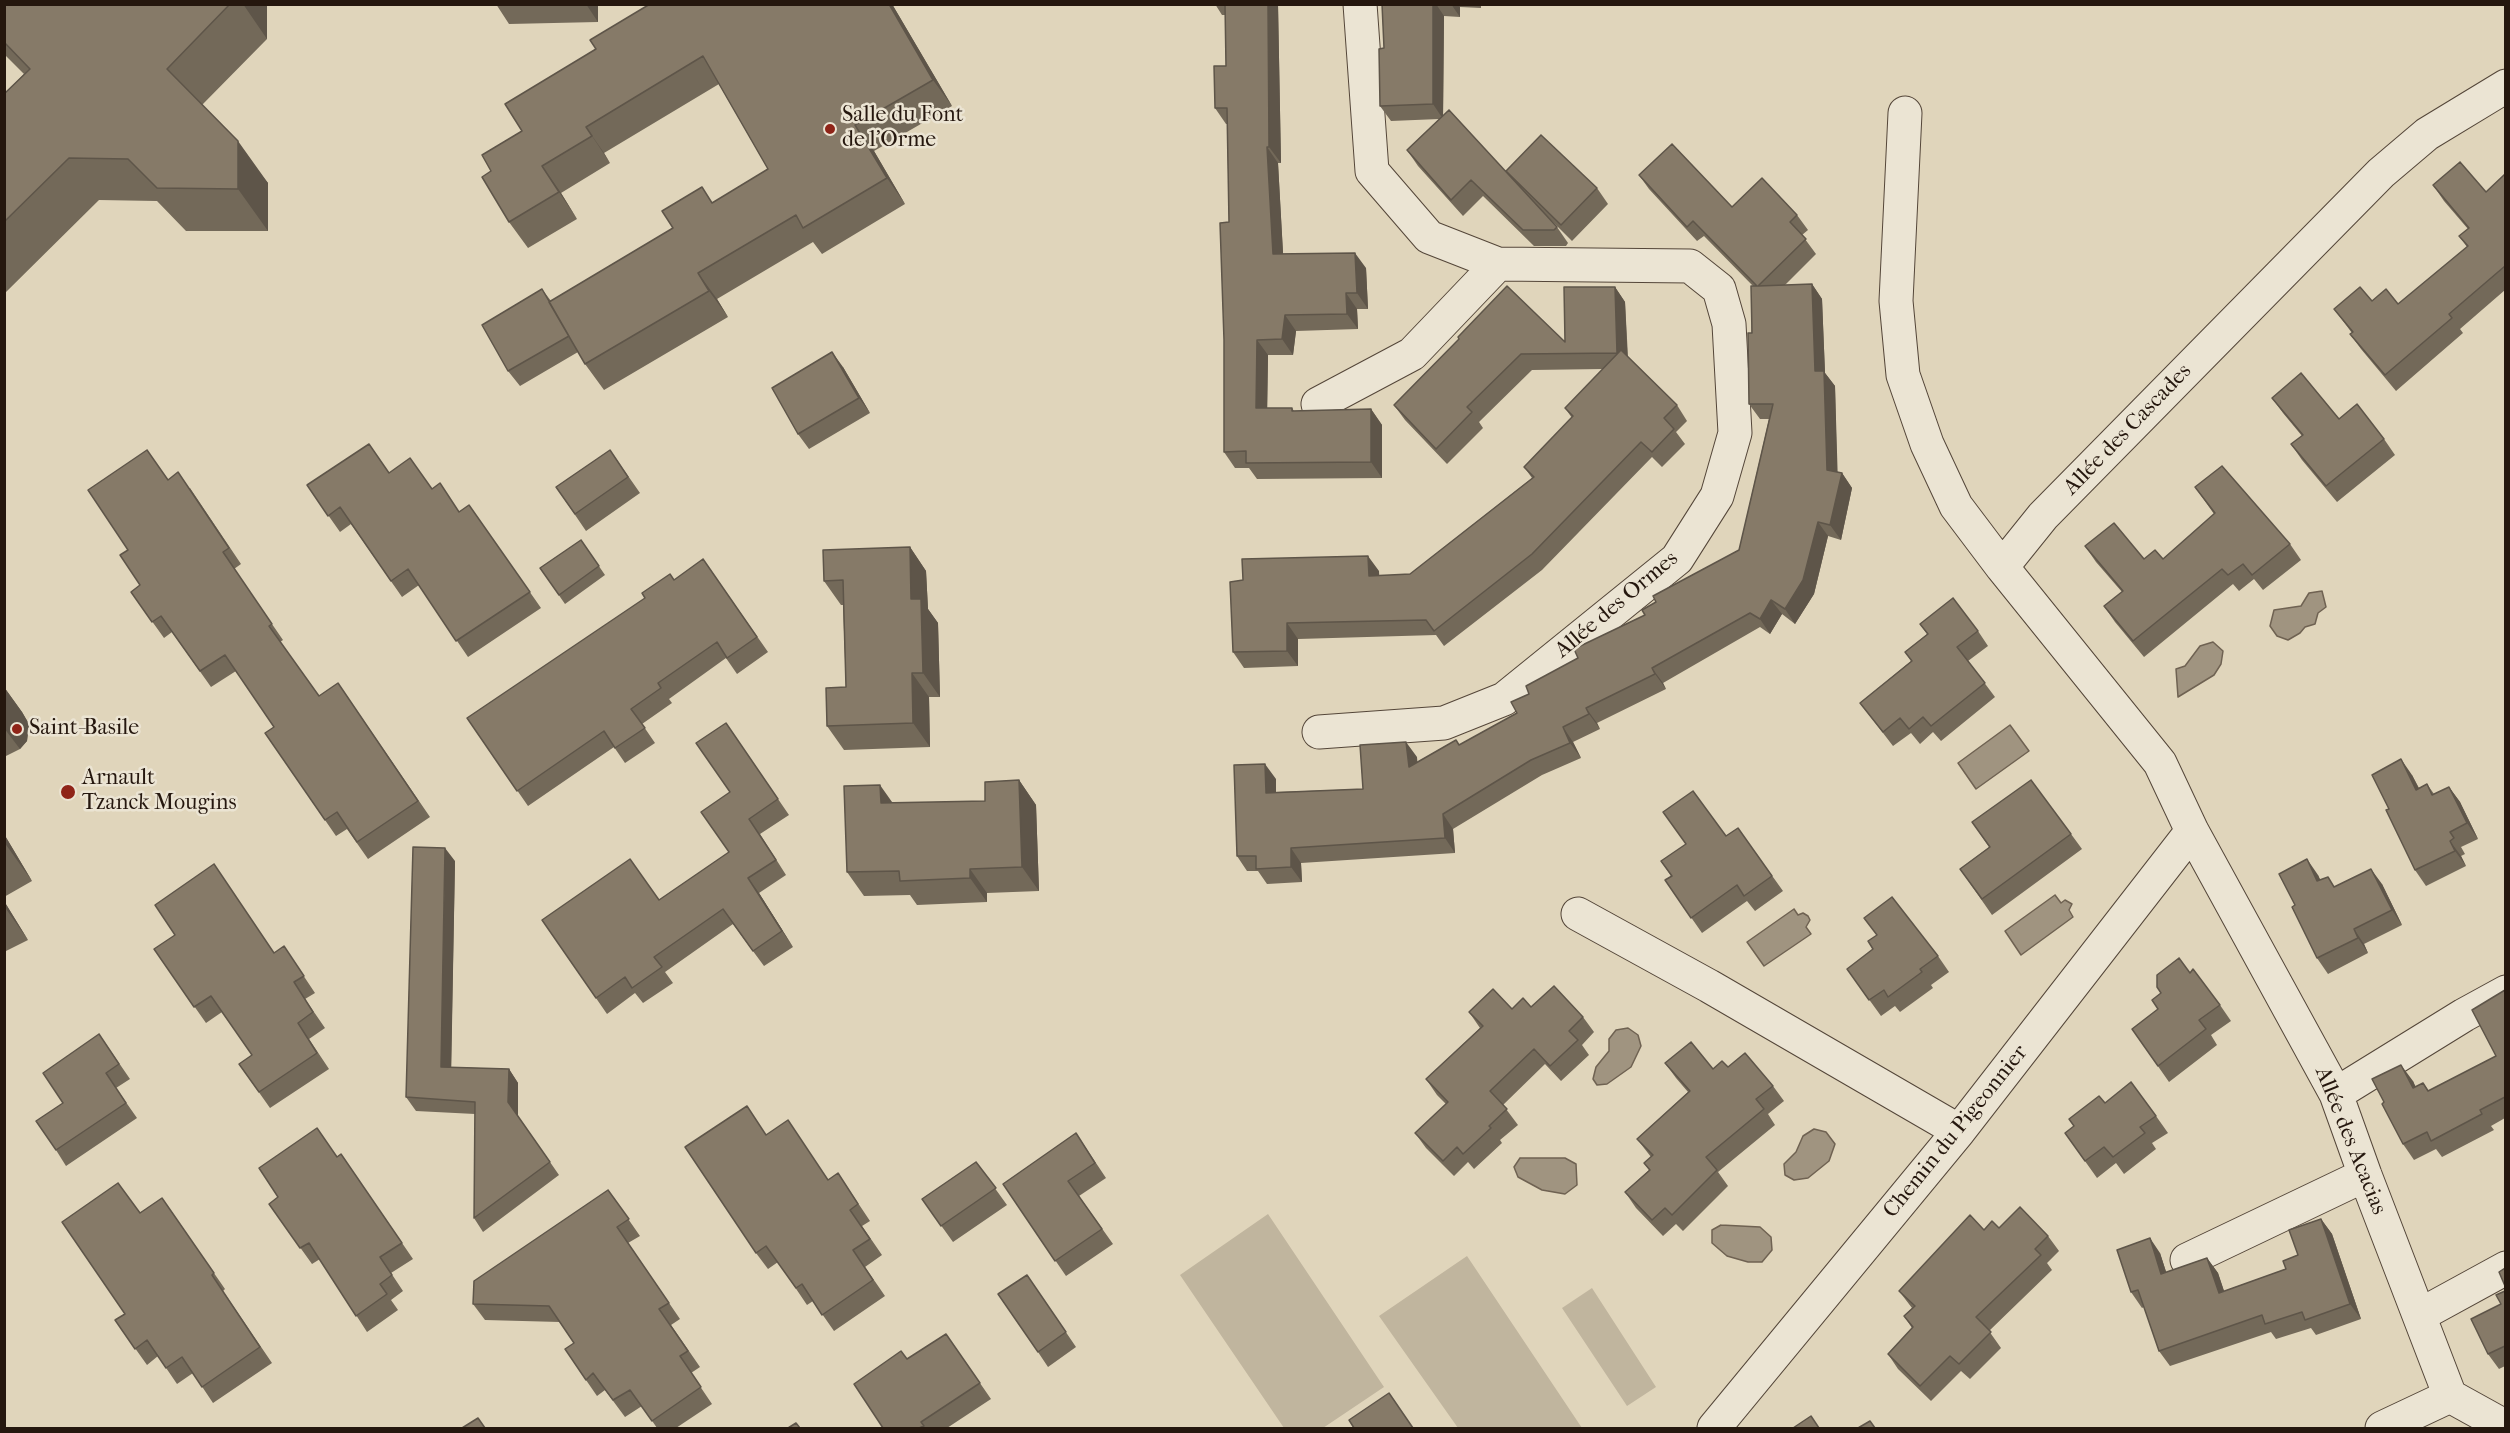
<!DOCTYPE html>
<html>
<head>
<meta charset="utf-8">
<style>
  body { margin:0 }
  #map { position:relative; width:2510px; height:1433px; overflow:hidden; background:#e0d5bb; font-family:"IM FELL French Canon",serif }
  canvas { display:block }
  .frame { position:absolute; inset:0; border:6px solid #25170e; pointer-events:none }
</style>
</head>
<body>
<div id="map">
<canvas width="2510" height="1433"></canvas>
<div class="frame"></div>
</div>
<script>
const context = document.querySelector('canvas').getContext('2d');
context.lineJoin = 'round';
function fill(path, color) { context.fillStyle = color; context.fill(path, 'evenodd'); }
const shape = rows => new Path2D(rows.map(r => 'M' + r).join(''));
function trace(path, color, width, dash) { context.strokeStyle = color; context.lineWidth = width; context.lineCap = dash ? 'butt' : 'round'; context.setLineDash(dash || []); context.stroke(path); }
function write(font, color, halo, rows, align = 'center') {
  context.font = font + ' "IM FELL French Canon",serif'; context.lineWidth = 5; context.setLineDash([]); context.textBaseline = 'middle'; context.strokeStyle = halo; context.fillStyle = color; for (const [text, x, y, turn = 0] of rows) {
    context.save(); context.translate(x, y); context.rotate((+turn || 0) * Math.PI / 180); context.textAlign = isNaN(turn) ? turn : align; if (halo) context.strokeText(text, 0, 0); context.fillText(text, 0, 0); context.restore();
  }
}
const green = shape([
  [1268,1214,1384,1387,1323,1428,1284,1428,1180,1275],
  [1467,1256,1582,1428,1458,1428,1379,1316],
  [1592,1288,1656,1387,1627,1406,1562,1308]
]);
const water = shape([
  [2322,591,2326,607,2318,613,2315,624,2305,627,2300,633,2288,640,2277,636,2270,626,2274,610,2301,606,2309,593,2322,591],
  [2213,642,2223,651,2221,664,2214,675,2178,697,2176,669,2185,666,2200,646,2213,642],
  [2010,725,2029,751,1976,789,1958,763,2010,725],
  [2055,895,2061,903,2065,900,2072,904,2069,910,2073,917,2021,955,2005,931,2055,895],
  [1794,909,1798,915,1803,913,1808,916,1810,920,1806,927,1811,934,1764,966,1747,942,1794,909],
  [1628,1028,1638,1035,1641,1046,1631,1067,1607,1084,1597,1085,1593,1079,1596,1067,1609,1051,1609,1039,1616,1030,1628,1028],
  [1814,1129,1826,1132,1835,1144,1829,1161,1808,1178,1794,1180,1785,1175,1784,1164,1796,1152,1803,1136,1814,1129],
  [1520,1158,1565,1158,1576,1164,1577,1185,1565,1194,1542,1190,1518,1177,1514,1167,1520,1158],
  [1721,1225,1760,1227,1771,1237,1772,1250,1762,1262,1748,1262,1727,1256,1712,1243,1712,1230,1721,1225]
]);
const minor = shape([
  [1905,113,1896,301,1903,375,1927,444,1956,506,2002,567],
  [1318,404,1412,354,1498,264],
  [1319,732,1444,723,1504,699,1677,559,1717,496,1735,433,1729,324,1719,289,1690,266,1498,264,1429,237,1372,171,1360,4],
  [1578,914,1709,986,1959,1131],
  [2336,1094,2464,1015,2506,992],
  [2187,1260,2365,1175],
  [2420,1315,2506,1268],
  [2450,1396,2506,1427],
  [1714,1428,1959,1131,2192,831],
  [2382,1428,2450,1396,2365,1175,2336,1094,2192,831,2160,763,2002,567,2043,516,2381,173,2427,134,2506,86]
]);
const wall = shape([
  [4,4,267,4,267,39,202,105,268,183,268,231,186,231,157,201,99,200,4,294,4,94,24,74,4,54],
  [496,4,598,4,598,22,509,24],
  [650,4,892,4,952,106,874,151,905,204,822,254,813,242,717,299,728,317,604,390,585,364,578,352,520,386,508,371,542,289,551,301,673,228,768,169,719,84,604,153,610,163,561,193,577,219,528,248,509,222,491,171,522,131,596,49],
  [1215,4,1278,5,1281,163,1278,163,1283,254,1366,268,1368,309,1357,309,1358,329,1296,331,1293,355,1268,355,1267,408,1292,408,1294,411,1371,409,1382,425,1382,478,1257,479,1249,468,1235,468,1224,452,1229,222,1227,124,1226,124,1215,108,1226,66,1225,15,1222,15],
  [1382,4,1481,4,1481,8,1460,7,1460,17,1444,16,1443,116,1510,176,1506,171,1597,188,1608,204,1572,241,1547,216,1557,227,1568,243,1566,246,1534,246,1483,196,1463,216,1418,166,1407,150,1439,119,1391,121,1380,106,1384,48],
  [2505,174,2505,290,2460,329,2463,333,2396,391,2361,349,2350,334,2352,333,2334,309,2372,301,2398,304,2467,247,2459,236,2468,229,2444,201,2433,185,2486,192],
  [1639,175,1732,207,1797,215,1808,230,1802,235,1816,254,1785,285,1812,284,1822,299,1825,373,1835,386,1837,472,1842,473,1852,488,1841,540,1828,536,1814,594,1795,624,1782,614,1770,634,1760,627,1663,683,1666,689,1597,723,1600,729,1573,742,1581,758,1542,775,1453,829,1455,853,1301,863,1302,882,1267,884,1258,871,1247,871,1237,856,1276,779,1276,792,1363,789,1417,757,1417,762,1456,740,1459,745,1517,713,1529,694,1578,658,1645,615,1656,602,1739,550,1769,419,1760,419,1749,404,1753,286,1704,236,1697,241,1649,189],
  [1615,287,1625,302,1628,357,1677,405,1687,421,1676,432,1685,444,1662,467,1652,457,1542,570,1444,646,1436,635,1298,639,1298,666,1244,668,1233,652,1243,580,1379,571,1379,576,1410,574,1532,478,1524,467,1572,418,1565,408,1603,369,1532,370,1479,422,1483,428,1447,464,1405,420,1394,405,1459,339,1565,342],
  [843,367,870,413,809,449,798,434],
  [2272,398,2384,439,2395,455,2337,502,2302,460,2291,444,2302,436,2283,413],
  [610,450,640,493,586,531,556,487],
  [389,473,432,489,459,512,469,505,541,608,468,657,419,585,402,597,351,524,340,532,307,485],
  [2195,487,2290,544,2301,560,2263,590,2254,579,2239,591,2233,584,2144,657,2115,622,2104,606,2122,592,2096,562,2085,546,2144,559,2163,559,2214,514],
  [190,488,241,564,234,569,283,640,280,642,319,696,338,683,430,817,368,859,347,829,336,836,265,733,274,727,236,671,211,687,172,632,164,638,131,592,140,585,128,550],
  [581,540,605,575,565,604,540,568],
  [910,547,926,571,928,609,938,623,940,697,929,697,930,747,844,750,827,726,846,687,843,605,841,605,824,581],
  [703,559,768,652,737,674,726,658,669,699,672,703,642,724,655,743,625,763,614,747,528,806,467,718,674,580],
  [1920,624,1978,631,1988,646,1968,661,1995,697,1941,741,1933,732,1920,744,1911,733,1893,746,1860,703,1911,661,1905,652,1927,634],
  [4,687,22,712,29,724,27,741,20,749,4,757],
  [726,723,789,815,760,834,786,875,759,893,793,947,764,966,733,924,665,972,673,983,643,1003,635,993,607,1014,542,920,659,900,729,852,730,792],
  [2412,775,2419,788,2427,784,2434,794,2449,787,2460,802,2478,839,2461,847,2465,854,2461,856,2466,866,2426,886,2415,870,2389,809],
  [1019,780,1036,805,1039,891,987,893,987,902,917,905,910,895,864,896,847,872,893,803,985,801],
  [1972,822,2071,834,2082,849,1992,915,1960,869,1989,847],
  [1738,828,1783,891,1755,911,1747,901,1702,933,1665,880,1671,876,1661,861,1726,836],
  [4,834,32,881,4,897],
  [455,861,451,1067,509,1069,518,1083,518,1116,559,1175,483,1232,474,1218,475,1114,416,1111,406,1097],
  [2318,875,2320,880,2335,887,2382,884,2402,925,2364,944,2368,953,2328,974,2317,958,2295,905],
  [4,901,28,940,4,952],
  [154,949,274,953,295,963,315,993,305,999,325,1028,309,1039,329,1069,270,1108,239,1064,252,1055,222,1012,206,1023],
  [1938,956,1949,972,1931,985,1933,988,1900,1012,1895,1006,1881,1016,1847,969],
  [2190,973,2220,1005,2231,1021,2211,1035,2217,1045,2169,1082,2132,1029,2158,1009],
  [2505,990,2505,1118,2491,1126,2494,1130,2442,1157,2436,1149,2414,1160,2403,1144,2384,1102,2413,1081,2415,1087,2423,1083,2429,1091,2496,1056],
  [1531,1007,1583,1017,1594,1032,1582,1045,1589,1055,1561,1081,1545,1064,1503,1105,1518,1125,1500,1140,1502,1143,1474,1169,1468,1162,1454,1176,1426,1148,1415,1133,1446,1104,1437,1095,1426,1079,1480,1028,1469,1012],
  [99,1034,130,1079,116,1088,137,1118,66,1166,56,1150,63,1103],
  [1665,1063,1713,1069,1728,1067,1773,1086,1784,1101,1768,1114,1775,1125,1718,1172,1728,1186,1683,1231,1676,1224,1663,1236,1636,1208,1625,1192,1649,1170,1644,1163,1651,1157,1637,1139,1688,1092,1676,1078],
  [2105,1103,2156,1116,2168,1133,2152,1143,2156,1149,2124,1174,2116,1163,2097,1178,2065,1133],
  [1076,1133,1106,1178,1079,1196,1113,1244,1066,1276,1003,1184],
  [767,1134,828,1180,838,1173,870,1221,862,1226,882,1255,865,1267,885,1296,834,1331,813,1301,807,1305,778,1262,768,1269,756,1253],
  [341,1154,413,1259,391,1273,403,1291,391,1300,398,1310,367,1332,320,1259,312,1264,269,1204],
  [976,1162,1007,1205,953,1242,922,1199],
  [608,1190,640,1236,628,1243,680,1319,671,1325,700,1367,691,1373,712,1404,676,1428,657,1428,642,1406,625,1417,605,1390,597,1396,586,1380,574,1343,560,1322,485,1320,473,1304],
  [162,1198,225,1289,223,1291,272,1363,213,1403,193,1373,177,1384,158,1356,147,1365,115,1320,125,1314,140,1213],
  [2321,1219,2332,1234,2361,1319,2316,1335,2311,1328,2276,1339,2271,1332,2170,1366,2159,1351,2144,1307,2142,1308,2131,1292,2160,1253,2166,1272,2207,1258,2218,1273,2224,1291,2286,1269,2298,1255],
  [1984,1230,2048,1236,2059,1251,2047,1263,2052,1270,1989,1331,2001,1348,1970,1379,1961,1371,1931,1401,1898,1369,1888,1354,1912,1328,1904,1316,1912,1308,1899,1291],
  [1027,1275,1076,1347,1048,1367,1038,1352],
  [2505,1291,2505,1366,2499,1369,2488,1354],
  [946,1334,991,1399,947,1428,883,1428,907,1359]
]);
const shadedWall = shape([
  [243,4,267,4,267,39],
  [586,4,598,4,598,22],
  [889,4,892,4,952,106,933,80],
  [1268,4,1278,4,1281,163,1269,147],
  [1433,4,1436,4,1444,16,1443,119,1433,104],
  [1451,4,1458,4,1460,7,1460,17],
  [855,125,874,151,905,204,887,178],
  [586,127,604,153,610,163],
  [238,141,268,183,268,231,238,189],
  [1267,147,1278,163,1284,270,1273,254],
  [542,166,561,193,577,219,559,192],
  [1355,253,1366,268,1368,309,1357,293],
  [698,273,717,299,728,317,709,291],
  [1812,284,1822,299,1825,373,1835,386,1838,485,1827,470,1815,371],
  [1615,287,1625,302,1628,368,1617,353],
  [1346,293,1357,309,1358,329,1347,314],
  [1285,315,1296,331,1293,355,1282,339],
  [1257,340,1268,355,1267,424,1256,408],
  [832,352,843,367,870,413,859,398],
  [1371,409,1382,425,1382,478,1371,462],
  [1842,473,1852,488,1841,540,1830,525],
  [1818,522,1828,536,1814,594,1795,624,1785,609],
  [910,547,926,571,928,609,938,623,940,697,923,673,911,599],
  [1368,556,1379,571,1380,592,1369,576],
  [1771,600,1782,614,1770,634,1760,619],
  [1287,623,1298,639,1298,666,1287,651],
  [1652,668,1663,683,1666,689,1655,674],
  [912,673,929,697,930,747,913,723],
  [4,687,22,712,29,724,27,741,20,749,4,728],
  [1586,708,1597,723,1600,729,1589,714],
  [1563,727,1573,742,1581,758,1570,743],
  [1406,742,1417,757,1419,782,1409,767],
  [2401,759,2412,775,2427,805,2416,790],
  [1265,764,1276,779,1276,807,1266,793],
  [1019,780,1036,805,1039,891,1022,867],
  [880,785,897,809,881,803],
  [2449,787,2460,802,2478,839,2467,823],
  [1443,814,1453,829,1455,853,1445,838],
  [4,834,32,881,4,842],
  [2450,841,2461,856,2466,866,2455,851],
  [445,848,455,861,451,1081,441,1067],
  [1291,848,1301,863,1302,882,1291,867],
  [2307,859,2318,875,2328,896,2317,881],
  [970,869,987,893,987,902,970,878],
  [2371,869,2382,884,2402,925,2392,910],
  [748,878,759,893,793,947,782,931],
  [4,901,28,940,4,906],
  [2354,929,2364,944,2368,953,2358,938],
  [2401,1065,2413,1081,2424,1104,2413,1088],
  [509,1069,518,1083,518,1116,508,1102],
  [2321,1219,2332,1234,2361,1319,2350,1304],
  [2150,1238,2160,1253,2172,1290,2161,1274],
  [2207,1258,2218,1273,2230,1309,2219,1293]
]);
const building = shape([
  [4,4,230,4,167,69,238,141,238,189,157,188,128,159,69,158,4,222,4,94,30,69,4,42,4,4],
  [650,4,889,4,933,80,855,125,887,178,803,228,796,215,698,273,709,291,585,364,549,302,673,228,662,211,702,187,712,203,768,169,703,56,586,127,592,136,542,166,559,192,509,222,482,177,491,171,482,155,522,131,505,104,596,49,590,40,650,4],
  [1225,4,1268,4,1269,147,1267,147,1273,254,1355,253,1357,293,1346,293,1347,314,1285,315,1282,339,1257,340,1256,408,1292,408,1292,411,1371,409,1371,462,1246,463,1246,451,1224,452,1224,340,1220,223,1229,222,1227,108,1215,108,1214,66,1226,66,1225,4],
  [1382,4,1433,4,1433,104,1380,106,1379,49,1384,48,1382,4],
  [1449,110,1557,227,1554,230,1523,230,1471,180,1451,200,1407,150,1449,110],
  [1541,135,1597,188,1561,225,1506,171,1541,135],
  [1672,144,1732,207,1762,178,1797,215,1790,222,1806,239,1758,286,1812,284,1815,371,1824,371,1827,470,1842,473,1830,525,1818,522,1803,580,1785,609,1771,600,1760,619,1750,613,1652,668,1655,674,1586,708,1589,714,1563,727,1570,743,1531,760,1443,814,1445,838,1291,848,1291,867,1256,869,1256,856,1237,856,1234,765,1265,764,1266,793,1363,789,1360,745,1406,742,1409,767,1456,740,1459,745,1517,713,1511,702,1529,694,1526,686,1578,658,1574,649,1645,615,1642,610,1656,602,1653,596,1739,550,1773,404,1749,404,1748,333,1752,333,1751,286,1757,286,1693,221,1687,227,1639,175,1672,144],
  [2460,162,2486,192,2505,174,2505,266,2449,314,2452,318,2385,375,2350,334,2353,332,2334,309,2360,287,2372,301,2386,289,2398,304,2468,246,2459,236,2469,228,2433,185,2460,162],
  [1507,286,1565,342,1564,287,1615,287,1617,353,1521,354,1467,407,1472,412,1436,449,1394,405,1459,339,1458,337,1507,286],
  [542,289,569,336,508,371,482,325,542,289],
  [1621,350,1677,405,1664,418,1674,429,1652,452,1641,442,1532,554,1434,631,1426,620,1287,623,1287,651,1233,652,1230,582,1243,580,1242,559,1368,556,1369,576,1410,574,1534,477,1524,467,1573,416,1565,408,1621,350],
  [832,352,859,398,798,434,772,388,832,352],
  [2301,373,2339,419,2357,404,2384,439,2326,486,2291,444,2303,435,2272,398,2301,373],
  [369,444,389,473,410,458,432,489,440,483,459,512,469,505,530,592,456,641,408,569,391,581,340,507,328,516,307,485,369,444],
  [147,450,168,480,178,472,229,548,223,552,272,624,269,626,319,696,338,683,418,801,357,842,337,812,325,820,265,733,274,727,225,655,200,671,161,616,152,622,131,592,140,585,120,555,128,550,88,490,147,450],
  [610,450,628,477,575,514,556,487,610,450],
  [2222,466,2290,544,2252,575,2243,564,2228,575,2222,569,2133,641,2104,606,2123,591,2085,546,2114,523,2144,559,2155,550,2163,559,2215,513,2195,487,2222,466],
  [581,540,599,566,559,595,540,568,581,540],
  [910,547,911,599,921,599,923,673,912,673,913,723,827,726,826,688,846,687,843,580,824,581,823,550,910,547],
  [703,559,757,637,727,658,717,642,658,683,661,688,631,709,645,728,615,748,604,731,517,791,467,718,645,598,642,593,670,574,674,580,703,559],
  [1953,598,1978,631,1957,647,1985,683,1931,726,1923,717,1909,729,1900,718,1883,732,1860,703,1912,661,1905,652,1928,634,1920,624,1953,598],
  [726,723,778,799,749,819,776,860,748,878,782,931,753,951,723,909,654,957,662,967,632,988,625,977,596,998,542,920,630,859,659,900,729,852,701,812,730,792,696,743,726,723],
  [2401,759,2416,790,2427,784,2432,795,2449,787,2467,823,2450,832,2454,838,2450,841,2455,851,2415,870,2386,810,2389,809,2372,775,2401,759],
  [1019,780,1022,867,970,869,970,878,900,881,899,871,847,872,844,786,880,785,881,803,985,801,985,782,1019,780],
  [2031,780,2071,834,1982,899,1960,869,1990,847,1972,822,2031,780],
  [1693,791,1726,836,1738,828,1772,876,1744,896,1737,885,1691,918,1665,880,1672,876,1661,861,1686,844,1663,812,1693,791],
  [413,847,445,848,441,1067,509,1069,508,1102,550,1162,474,1218,475,1102,406,1097,413,847],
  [2307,859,2317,881,2328,877,2334,887,2371,869,2392,910,2354,929,2358,938,2317,958,2292,907,2295,905,2279,874,2307,859],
  [214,864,274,953,284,946,304,976,294,982,313,1012,298,1023,317,1053,259,1092,239,1064,252,1055,211,996,194,1007,154,949,175,935,155,905,214,864],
  [1892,897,1938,956,1920,969,1922,972,1888,997,1884,990,1869,1000,1847,969,1873,949,1868,941,1877,935,1864,918,1892,897],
  [2179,958,2190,973,2193,969,2220,1005,2199,1020,2206,1029,2158,1066,2132,1029,2158,1009,2152,1000,2161,993,2157,987,2157,975,2179,958],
  [1554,986,1583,1017,1569,1031,1578,1040,1550,1066,1534,1049,1490,1091,1507,1109,1489,1126,1491,1128,1463,1154,1457,1147,1443,1161,1415,1133,1448,1102,1426,1079,1483,1026,1469,1012,1493,989,1512,1009,1523,998,1531,1007,1554,986],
  [2505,990,2505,1097,2480,1110,2482,1114,2431,1141,2427,1132,2403,1144,2382,1104,2384,1102,2372,1079,2401,1065,2413,1088,2423,1083,2428,1091,2496,1056,2472,1010,2505,990],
  [99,1034,119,1064,106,1073,126,1103,56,1150,36,1121,63,1103,43,1073,99,1034],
  [1691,1042,1713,1069,1722,1061,1728,1067,1745,1053,1773,1086,1756,1099,1764,1109,1706,1157,1717,1170,1672,1215,1665,1208,1652,1220,1625,1192,1650,1170,1644,1163,1653,1155,1637,1139,1690,1091,1665,1063,1691,1042],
  [2131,1082,2156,1116,2140,1127,2145,1133,2113,1157,2104,1147,2085,1161,2065,1133,2074,1126,2069,1119,2099,1096,2105,1103,2131,1082],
  [747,1106,766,1135,788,1120,828,1180,838,1173,858,1204,850,1210,870,1239,853,1250,873,1280,822,1315,802,1284,796,1288,766,1246,756,1253,685,1147,747,1106],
  [317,1128,337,1157,341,1154,402,1243,380,1257,392,1275,380,1284,387,1294,356,1316,309,1243,300,1248,269,1204,278,1197,259,1168,317,1128],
  [1076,1133,1095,1163,1068,1181,1102,1229,1055,1261,1003,1184,1076,1133],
  [976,1162,996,1188,941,1226,922,1199,976,1162],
  [118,1183,140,1213,162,1198,214,1273,212,1275,260,1347,202,1387,182,1357,166,1368,147,1340,135,1349,115,1320,125,1314,62,1222,118,1183],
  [608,1190,629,1219,617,1227,669,1303,659,1309,688,1351,680,1356,701,1387,652,1421,630,1390,613,1400,593,1373,586,1380,565,1349,574,1343,549,1306,473,1304,474,1281,608,1190],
  [2020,1207,2048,1236,2035,1249,2041,1255,1976,1317,1991,1332,1959,1364,1950,1356,1920,1386,1888,1354,1913,1327,1904,1316,1915,1306,1899,1291,1970,1215,1984,1230,1992,1221,1999,1228,2020,1207],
  [2321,1219,2350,1304,2305,1320,2302,1312,2265,1324,2262,1315,2159,1351,2138,1290,2131,1292,2117,1250,2150,1238,2161,1274,2207,1258,2219,1293,2286,1269,2283,1261,2298,1255,2289,1230,2321,1219],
  [2505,1268,2505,1286,2499,1272,2505,1268],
  [1027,1275,1066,1332,1038,1352,998,1294,1027,1275],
  [2505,1291,2505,1346,2488,1354,2471,1319,2501,1304,2496,1295,2505,1291],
  [946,1334,980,1383,921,1422,924,1426,919,1428,883,1428,854,1384,901,1351,907,1359,946,1334],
  [1389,1393,1413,1428,1354,1428,1349,1420,1389,1393],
  [1811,1416,1819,1428,1793,1428,1811,1416],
  [478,1418,485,1428,462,1428,478,1418],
  [1870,1421,1875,1428,1858,1428,1870,1421],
  [796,1423,800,1428,788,1428,796,1423]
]);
const markers = [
  [830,129,6,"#8f2418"],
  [17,729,6,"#8f2418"],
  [68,792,8,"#8f2418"]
];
const poiNames = [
  ["Salle du Font",842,116],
  ["de l’Orme",842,141],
  ["Saint-Basile",29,729],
  ["Arnault",82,779],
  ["Tzanck Mougins",82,804]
];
const streetNames = [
  ["Allée des Cascades",2128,430,-46],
  ["Allée des Ormes",1617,605,-40],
  ["Chemin du Pigeonnier",1956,1132,-51],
  ["Allée des Acacias",2350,1141,68]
];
fill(green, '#c0b59e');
fill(water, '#a09480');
trace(water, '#6f6252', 1.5);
trace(minor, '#544639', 35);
trace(minor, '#ebe4d3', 33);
fill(wall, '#736959');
fill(shadedWall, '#5e5549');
fill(building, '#867a68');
trace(building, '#5e5549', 1.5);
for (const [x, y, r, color] of markers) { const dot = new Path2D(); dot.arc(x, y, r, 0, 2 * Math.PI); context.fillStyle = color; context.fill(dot); trace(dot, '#ebe4d3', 2); }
write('22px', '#25170e', '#ebe4d3', poiNames, 'left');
write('22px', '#25170e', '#ebe4d3', streetNames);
</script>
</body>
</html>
